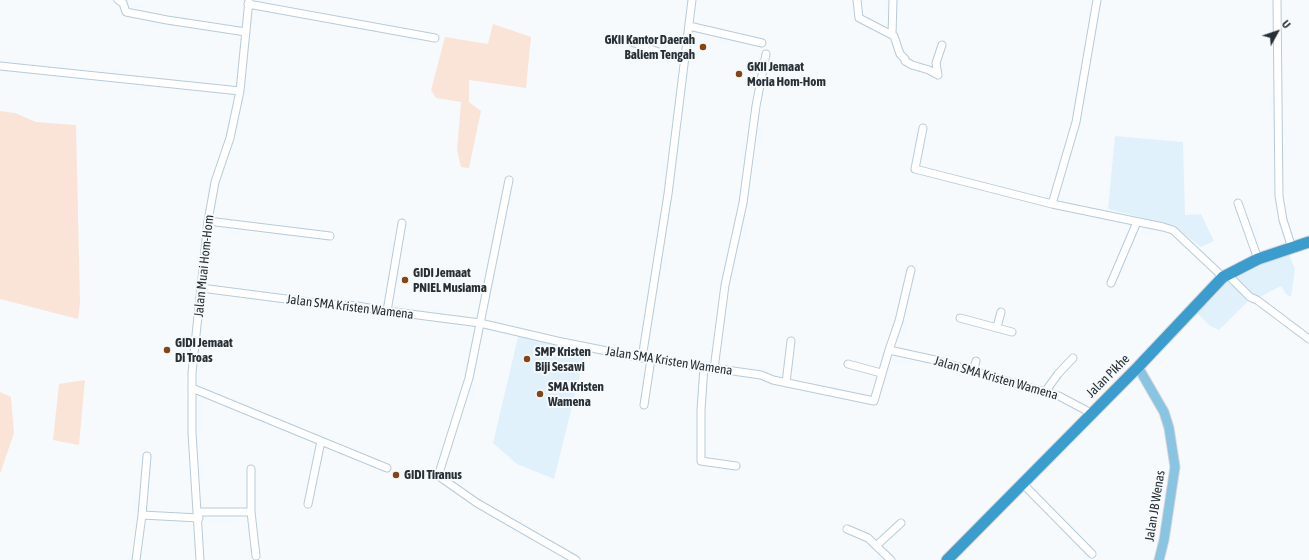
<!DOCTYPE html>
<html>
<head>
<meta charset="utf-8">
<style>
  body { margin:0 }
  #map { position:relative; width:1309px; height:560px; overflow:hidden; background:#f6fafd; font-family:"Asap Condensed",sans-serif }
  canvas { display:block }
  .north { position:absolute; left:1257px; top:12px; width:40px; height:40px; -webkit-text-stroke:3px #f6fafd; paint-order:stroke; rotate:50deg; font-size:11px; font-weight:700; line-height:16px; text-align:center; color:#283035 }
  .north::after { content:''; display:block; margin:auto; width:14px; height:18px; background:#283035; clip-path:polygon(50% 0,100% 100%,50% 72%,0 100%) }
</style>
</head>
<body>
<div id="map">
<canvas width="1309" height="560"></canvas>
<div class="north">U</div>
</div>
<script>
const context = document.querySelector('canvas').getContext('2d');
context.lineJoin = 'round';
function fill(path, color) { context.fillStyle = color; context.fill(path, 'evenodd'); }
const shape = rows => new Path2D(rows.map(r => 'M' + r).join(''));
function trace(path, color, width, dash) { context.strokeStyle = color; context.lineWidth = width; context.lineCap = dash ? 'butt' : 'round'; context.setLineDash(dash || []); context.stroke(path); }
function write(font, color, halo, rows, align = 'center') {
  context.font = font + ' "Asap Condensed",sans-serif'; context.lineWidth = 4; context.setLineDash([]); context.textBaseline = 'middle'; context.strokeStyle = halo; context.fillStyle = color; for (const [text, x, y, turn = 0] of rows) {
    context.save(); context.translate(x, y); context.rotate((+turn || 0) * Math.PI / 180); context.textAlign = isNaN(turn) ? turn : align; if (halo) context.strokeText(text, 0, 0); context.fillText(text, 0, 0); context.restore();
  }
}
const built = shape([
  [1115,136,1183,142,1185,215,1201,214,1214,241,1201,247,1173,226,1108,209],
  [1288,252,1295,269,1291,297,1286,294,1281,286,1258,298,1249,300,1219,330,1210,326,1197,313,1197,309,1224,281,1233,275],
  [519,333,587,346,554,479,517,464,493,443]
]);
const green = shape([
  [493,24,531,37,526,88,469,80,469,102,481,111,469,168,461,167,457,150,461,102,436,98,431,90,445,37,488,44],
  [0,111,15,113,36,122,76,125,80,303,78,319,0,299],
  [85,380,79,445,53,440,59,384],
  [0,392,11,397,14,433,0,474]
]);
const minor = shape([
  [118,0,123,3,126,12,167,20,246,32],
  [857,0,859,18,894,36,900,54,905,59,905,61,912,65,929,70,938,75],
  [1277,0,1279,196,1283,220,1292,248],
  [248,4,435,38],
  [689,26,762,43],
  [892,35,893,0],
  [629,41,661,53,685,59],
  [0,66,240,91],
  [938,75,936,63,942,45],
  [923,128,915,169,1052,204,1163,227,1173,230,1223,277],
  [509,180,469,378,440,470,440,477,477,503,576,560],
  [1238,203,1258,259],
  [1052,204,1076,122,1097,0],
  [208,221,330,236],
  [1227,274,1250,297,1257,300,1309,339],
  [1111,283,1137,222],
  [201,288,317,303,357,306,387,311,480,323,557,341,642,358,761,375,773,380,874,401,889,350,935,360,1059,396,1091,413],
  [387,311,402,223],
  [960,318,1012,332],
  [997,327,1001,312],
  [889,350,899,321,911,270],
  [642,358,668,194,692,0],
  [848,364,881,373],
  [704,367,701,410,701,461,736,466],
  [714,369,725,285,743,203,756,106,766,54],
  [973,371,976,361],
  [786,383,791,341],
  [192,388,321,441,308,504],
  [1045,392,1058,374,1073,358],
  [644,405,651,359],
  [321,441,387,468],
  [251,469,251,512,256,556],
  [1022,483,1092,554],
  [198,512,251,512],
  [142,515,147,456],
  [847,529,868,538,891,560],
  [877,545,901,523],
  [136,560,142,515,199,518],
  [200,560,192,433,192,373,208,221,215,182,230,138,240,91,249,0]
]);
const major = shape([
  [1138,367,1164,412,1169,428,1175,467,1164,540,1159,560]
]);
const highway = shape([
  [947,560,1138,367,1223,277,1258,259,1309,242]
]);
const markers = [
  [703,47,4,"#864413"],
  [739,74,4,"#864413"],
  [405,280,4,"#864413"],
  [167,350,4,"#864413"],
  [527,359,4,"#864413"],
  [540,394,4,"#864413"],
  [396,475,4,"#864413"]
];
const poiNames = [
  ["GKII Kantor Daerah",695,40,"right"],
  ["Baliem Tengah",695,55,"right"],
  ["GKII Jemaat",747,67],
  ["Moria Hom-Hom",747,82],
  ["GIDI Jemaat",413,273],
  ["PNIEL Musiama",413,288],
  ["GIDI Jemaat",175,343],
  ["Di Troas",175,358],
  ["SMP Kristen",535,352],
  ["Biji Sesawi",535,367],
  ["SMA Kristen",548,387],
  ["Wamena",548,402],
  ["GIDI Tiranus",404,475]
];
const streetNames = [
  ["Jalan Muai Hom-Hom",204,266,-84],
  ["Jalan SMA Kristen Wamena",350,307,7],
  ["Jalan SMA Kristen Wamena",669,361,9],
  ["Jalan Pikhe",1108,376,-45],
  ["Jalan SMA Kristen Wamena",996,378,16],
  ["Jalan JB Wenas",1155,506,-81]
];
fill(built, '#e0f1fb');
fill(green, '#fae4d8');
trace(minor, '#b7cbd8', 9);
trace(major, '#d4d6d7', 11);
trace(highway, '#d4d6d7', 13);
trace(minor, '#fff', 7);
trace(major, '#89c4e2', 9);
trace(highway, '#3b9cce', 11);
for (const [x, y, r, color] of markers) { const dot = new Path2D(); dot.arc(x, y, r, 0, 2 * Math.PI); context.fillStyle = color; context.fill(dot); trace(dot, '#f6fafd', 1.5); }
write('bold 13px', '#283035', '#f6fafd', poiNames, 'left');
write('13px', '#283035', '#f6fafd', streetNames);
</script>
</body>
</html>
